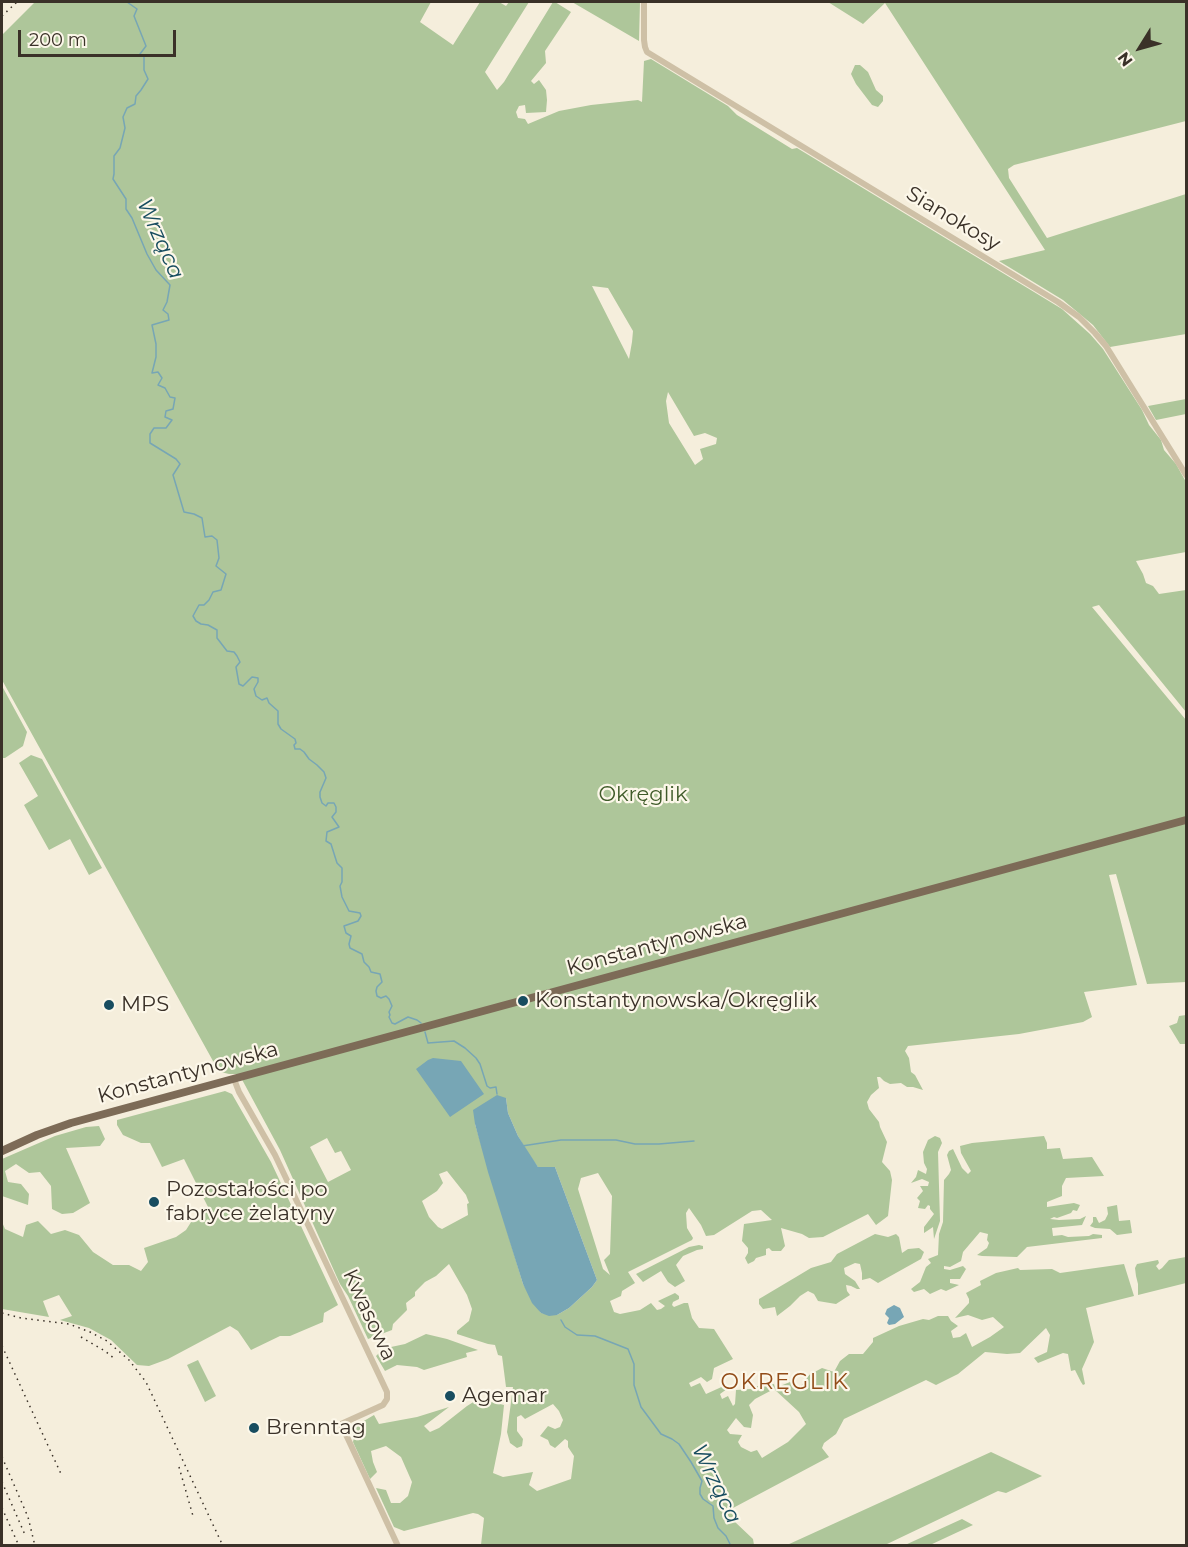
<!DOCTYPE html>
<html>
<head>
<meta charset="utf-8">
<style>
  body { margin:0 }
  #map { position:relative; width:1188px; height:1547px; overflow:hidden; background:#f5eedc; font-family:Montserrat,sans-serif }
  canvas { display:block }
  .frame { position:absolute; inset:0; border:3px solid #3a3128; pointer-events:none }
  .north { position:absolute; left:1110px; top:18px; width:60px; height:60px; -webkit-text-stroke:4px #fcf7e9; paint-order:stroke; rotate:233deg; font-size:16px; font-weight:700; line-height:24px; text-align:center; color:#3a3128 }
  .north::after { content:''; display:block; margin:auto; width:21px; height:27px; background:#3a3128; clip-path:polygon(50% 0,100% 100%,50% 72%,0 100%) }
  .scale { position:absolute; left:18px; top:30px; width:158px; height:27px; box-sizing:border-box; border:3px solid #3a3128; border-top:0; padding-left:8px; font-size:18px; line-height:21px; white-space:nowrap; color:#3a3128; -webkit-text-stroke:4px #fcf7e9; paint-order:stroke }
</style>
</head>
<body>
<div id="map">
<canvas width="1188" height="1547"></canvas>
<div class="frame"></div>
<div class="north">N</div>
<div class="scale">200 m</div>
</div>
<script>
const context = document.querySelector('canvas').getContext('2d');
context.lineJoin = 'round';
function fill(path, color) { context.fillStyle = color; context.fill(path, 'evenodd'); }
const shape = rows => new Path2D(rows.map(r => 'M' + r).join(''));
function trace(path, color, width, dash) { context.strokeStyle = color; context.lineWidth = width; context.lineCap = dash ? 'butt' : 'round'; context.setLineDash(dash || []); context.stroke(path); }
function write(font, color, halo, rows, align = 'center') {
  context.font = font + ' Montserrat,sans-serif'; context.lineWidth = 4.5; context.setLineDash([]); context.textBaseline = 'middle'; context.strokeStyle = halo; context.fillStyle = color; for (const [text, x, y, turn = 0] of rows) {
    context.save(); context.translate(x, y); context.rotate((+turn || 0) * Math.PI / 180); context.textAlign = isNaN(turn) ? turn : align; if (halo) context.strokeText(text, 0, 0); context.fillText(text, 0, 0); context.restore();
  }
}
const green = shape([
  [35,2,431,2,420,22,453,45,480,2,499,2,506,6,509,2,529,2,485,72,497,90,504,82,553,2,555,2,571,12,545,51,546,63,531,81,534,84,539,80,546,90,547,100,546,112,526,113,525,105,519,106,516,112,518,118,525,119,528,124,559,111,591,105,638,100,642,102,644,61,651,59,728,106,737,115,792,149,797,148,1062,309,1090,334,1103,349,1142,410,1149,425,1161,440,1164,450,1176,464,1186,482,1186,552,1136,561,1138,565,1143,574,1146,583,1153,586,1159,594,1186,590,1186,712,1099,605,1092,607,1186,720,1186,982,1147,984,1116,874,1109,875,1137,985,1084,992,1092,1017,1083,1022,1019,1034,908,1046,905,1051,909,1058,911,1072,915,1075,923,1090,913,1087,907,1087,901,1083,890,1084,884,1081,880,1077,877,1077,879,1088,871,1095,867,1102,869,1109,879,1122,880,1127,887,1142,882,1162,890,1171,892,1180,888,1216,876,1225,868,1214,823,1237,809,1238,802,1234,781,1228,785,1246,781,1251,772,1251,769,1248,766,1249,766,1255,756,1258,754,1261,748,1264,745,1258,748,1253,748,1248,742,1241,744,1224,772,1220,761,1210,752,1211,714,1235,706,1236,701,1225,689,1208,686,1213,687,1228,693,1238,692,1240,628,1272,635,1283,622,1291,621,1296,610,1301,614,1312,620,1314,640,1310,651,1303,657,1310,661,1309,665,1306,658,1301,675,1293,679,1296,679,1299,673,1302,672,1305,674,1307,684,1303,688,1303,692,1318,699,1328,714,1329,733,1359,714,1368,712,1379,707,1382,701,1377,689,1383,691,1387,700,1383,706,1394,726,1385,727,1389,720,1394,722,1399,728,1396,733,1406,735,1404,736,1390,751,1389,762,1384,765,1386,774,1384,775,1388,790,1382,801,1386,809,1375,822,1368,834,1372,840,1361,849,1354,863,1354,873,1342,873,1338,899,1326,923,1319,929,1320,938,1316,948,1316,951,1321,958,1326,951,1331,953,1338,960,1337,966,1333,972,1347,990,1337,1004,1327,993,1317,982,1320,968,1315,955,1318,969,1303,969,1299,966,1293,981,1285,980,1281,996,1273,1018,1268,1020,1270,1052,1269,1060,1273,1124,1264,1134,1296,1086,1308,1094,1342,1082,1369,1085,1384,1083,1385,1081,1382,1075,1370,1071,1371,1068,1354,1063,1353,1038,1363,1034,1358,1047,1352,1050,1335,1046,1328,1020,1353,1007,1354,985,1352,958,1374,936,1385,926,1380,844,1419,836,1434,824,1443,822,1448,829,1457,733,1508,734,1521,753,1539,754,1545,481,1545,484,1518,478,1514,473,1513,404,1531,394,1527,376,1488,386,1490,391,1503,400,1503,408,1496,412,1482,401,1457,386,1446,371,1451,373,1462,377,1472,370,1479,353,1442,357,1425,374,1415,379,1424,417,1417,449,1407,424,1426,430,1432,439,1428,467,1406,475,1401,483,1400,504,1405,501,1434,493,1473,503,1477,533,1472,529,1485,537,1491,571,1479,574,1456,568,1447,568,1441,565,1439,555,1448,550,1445,548,1440,540,1436,548,1426,555,1429,560,1427,563,1420,559,1411,553,1404,525,1419,521,1415,517,1417,517,1431,523,1439,522,1446,517,1448,510,1443,507,1432,513,1387,506,1387,502,1356,498,1355,495,1345,488,1344,457,1334,457,1331,469,1321,472,1309,467,1295,449,1264,436,1276,425,1282,415,1292,415,1296,406,1303,407,1310,393,1324,392,1330,368,1339,348,1296,340,1284,280,1150,239,1074,229,1074,221,1072,213,1061,2,680,2,35],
  [592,286,608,288,633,331,632,342,629,359],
  [668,392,694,436,705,433,717,438,716,444,700,449,703,459,695,465,669,423,666,401],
  [506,1098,508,1113,518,1136,529,1155,538,1167,555,1167,597,1280,592,1287,569,1308,557,1315,541,1313,523,1284,475,1124,475,1119],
  [327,1138,335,1153,341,1151,351,1170,328,1182,310,1147],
  [447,1171,466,1195,469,1203,467,1204,468,1215,442,1229,438,1227,429,1217,422,1201,437,1191,443,1183,439,1174],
  [598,1173,612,1196,610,1254,604,1260,610,1275,603,1269,578,1189,581,1178],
  [774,1389,799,1412,806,1424,788,1442,762,1458,757,1450,751,1452,741,1447,738,1442,742,1435,730,1434,727,1430,736,1418,744,1427,751,1428,753,1415,749,1405,755,1399],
  [572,2,640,2,639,41],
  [828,2,1186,2,1186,96,1185,98,1186,106,1186,121,1014,165,1008,169,1009,178,1047,238,1186,194,1186,334,1110,347,1093,325,1063,300,999,261,1045,250,885,3,863,24],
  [855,65,860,65,868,72,876,90,883,96,883,101,878,107,872,105,856,84,851,74],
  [1186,399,1186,414,1156,420,1148,406],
  [2,686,27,732,23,746,5,758,2,758],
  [31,755,42,759,102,868,89,875,70,839,49,850,24,805,38,796,19,763],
  [1186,1015,1186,1044,1180,1044,1169,1026,1177,1023,1179,1016],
  [225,1091,232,1094,271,1162,338,1305,324,1313,323,1322,290,1336,280,1336,251,1350,238,1331,230,1326,168,1359,149,1366,137,1365,111,1340,89,1328,60,1320,72,1316,59,1295,43,1301,49,1317,2,1309,2,1222,5,1229,23,1237,26,1225,38,1221,51,1234,65,1230,79,1235,93,1252,113,1265,129,1265,141,1271,148,1262,144,1248,176,1237,186,1230,193,1219,209,1209,184,1159,162,1167,150,1143,141,1143,123,1135,117,1125,117,1120],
  [99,1126,105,1139,100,1146,66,1148,90,1203,73,1213,62,1214,52,1209,51,1186,40,1172,29,1173,16,1164,5,1171,8,1182,21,1184,29,1194,28,1205,2,1196,2,1159,55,1136,86,1127],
  [935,1136,940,1138,942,1143,938,1152,940,1221,934,1239,933,1227,924,1233,924,1227,934,1214,930,1209,930,1206,928,1205,925,1209,918,1208,920,1201,917,1198,923,1191,920,1186,928,1186,929,1182,922,1179,911,1183,916,1177,918,1170,926,1174,927,1169,924,1163,923,1152,928,1140],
  [1044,1136,1047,1143,1047,1149,1060,1148,1063,1159,1092,1157,1104,1176,1066,1178,1062,1186,1062,1196,1047,1202,1047,1207,1074,1203,1080,1205,1077,1211,1073,1210,1071,1213,1057,1218,1054,1217,1050,1219,1059,1220,1080,1219,1086,1216,1082,1225,1052,1228,1053,1236,1062,1235,1068,1237,1089,1236,1093,1234,1102,1235,1102,1238,1027,1247,1017,1257,982,1256,977,1255,987,1248,989,1243,987,1240,988,1234,980,1232,963,1252,961,1261,950,1267,944,1266,944,1269,950,1270,963,1266,966,1269,960,1279,950,1279,950,1283,959,1285,946,1291,941,1289,930,1294,924,1289,914,1292,911,1289,920,1282,926,1267,931,1263,928,1259,938,1255,939,1234,943,1222,944,1180,949,1174,951,1170,947,1155,949,1151,953,1149,962,1168,968,1174,971,1171,961,1153,960,1146,972,1143],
  [1117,1205,1119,1221,1130,1220,1132,1233,1117,1235,1110,1229,1095,1228,1090,1226,1093,1222,1093,1217,1096,1217,1099,1223,1105,1220,1108,1214,1107,1207],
  [875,1234,888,1237,896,1234,899,1237,902,1253,908,1249,919,1248,924,1252,921,1259,878,1283,870,1278,862,1280,862,1273,860,1264,855,1263,844,1268,845,1274,855,1281,860,1289,857,1289,851,1286,846,1285,847,1291,850,1295,836,1304,818,1301,814,1294,808,1291,800,1296,790,1306,777,1316,775,1307,763,1309,759,1304,759,1299,796,1277,811,1268,831,1262,837,1254],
  [699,1245,703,1246,703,1249,697,1250,683,1256,676,1265,685,1281,675,1287,668,1282,661,1271,643,1282,636,1274,689,1247],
  [1186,1257,1186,1283,1138,1295,1138,1284,1136,1276,1135,1268,1137,1264,1158,1260,1159,1263,1156,1266,1159,1270,1162,1268,1169,1260],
  [426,1334,447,1339,478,1350,466,1353,467,1357,424,1370,417,1367,397,1365,385,1371,376,1356,379,1353,384,1358,391,1347,405,1344],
  [198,1360,216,1396,205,1402,187,1365],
  [991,1452,1042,1476,1006,1493,998,1491,885,1545,787,1545],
  [962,1519,973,1525,930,1545,905,1545]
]);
const water = shape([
  [433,1058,461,1061,484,1094,450,1117,416,1069,428,1060],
  [497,1095,506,1098,508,1113,518,1136,538,1167,555,1167,597,1280,592,1287,569,1308,557,1315,549,1316,541,1313,532,1303,523,1284,488,1172,475,1124,473,1110],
  [894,1305,900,1308,904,1317,895,1324,889,1325,887,1323,889,1318,885,1314,887,1309]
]);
const stream = shape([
  [127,2,137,9,134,16,146,46,140,54,144,57,144,70,148,79,141,90,136,96,135,104,127,108,123,117,125,128,120,148,114,156,114,174,113,179,126,199,126,209,132,218,147,254,156,270,170,285,167,302,163,310,168,314,169,320,152,325,156,344,156,357,152,373,158,372,162,378,158,385,165,388,170,397,175,398,173,409,166,411,165,417,172,420,166,428,154,428,150,434,150,443,176,459,180,464,173,475,184,512,194,514,202,518,205,537,212,536,217,540,219,558,216,566,226,574,221,590,213,592,209,600,204,605,199,605,193,616,196,621,201,624,208,625,217,630,217,638,227,651,234,652,237,656,240,662,236,667,239,684,243,686,252,677,258,678,258,682,254,689,256,696,262,700,267,698,269,703,278,711,278,724,281,729,295,739,296,743,294,745,295,749,300,749,304,752,309,759,317,765,324,772,326,778,320,792,320,797,322,803,326,806,328,803,334,803,336,807,336,812,332,817,339,827,327,832,326,841,331,844,337,863,342,868,342,882,340,886,342,897,349,911,360,913,361,916,358,921,344,926,346,933,351,936,349,944,350,948,362,954,364,962,369,967,371,972,380,974,382,982,377,987,376,991,377,996,381,998,386,996,389,999,392,1006,389,1012,390,1015,389,1017,392,1023,395,1024,408,1017,417,1020,421,1023],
  [425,1032,428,1043,454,1041,465,1048,476,1058,480,1064,487,1086,490,1088,496,1087,497,1094],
  [522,1146,561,1140,616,1140,635,1144,659,1144,694,1141],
  [561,1320,565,1327,577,1335,595,1336,628,1349,634,1364,634,1385,641,1407,661,1434,672,1439,679,1444,691,1462,702,1481,700,1488,700,1494,703,1499,713,1506,714,1518,718,1528,726,1536,731,1546]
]);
const minor = shape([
  [644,2,644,40,645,47,647,52,1058,302,1079,317,1095,333,1106,346,1186,475],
  [234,1079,239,1092,275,1155,387,1392,387,1399,383,1405,341,1424,398,1546]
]);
const major = shape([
  [2,1151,37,1135,71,1123,1186,820]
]);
const rail = shape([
  [2,16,17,2],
  [2,1313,21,1318,69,1324,90,1332,107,1341,129,1360,146,1382,223,1546],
  [81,1337,105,1351,116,1360],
  [2,1346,62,1476],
  [2,1457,28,1517,35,1546],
  [179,1467,193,1516],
  [2,1482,26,1537],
  [2,1508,19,1546]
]);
const markers = [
  [523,1001,6,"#184d60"],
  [109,1005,6,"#184d60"],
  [154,1202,6,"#184d60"],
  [450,1396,6,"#184d60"],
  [254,1428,6,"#184d60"]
];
const streetNames = [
  ["Sianokosy",953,219,31],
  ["Konstantynowska",657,945,-15],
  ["Konstantynowska",188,1073,-15],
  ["Kwasowa",369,1315,65]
];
const parkNames = [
  ["Okręglik",643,795]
];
const poiNames = [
  ["Konstantynowska/Okręglik",535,1001],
  ["MPS",121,1005],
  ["Pozostałości po",166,1190],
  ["fabryce żelatyny",166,1214],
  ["Agemar",462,1396],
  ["Brenntag",266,1428]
];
const waterNames = [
  ["Wrząca",160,239,66],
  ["Wrząca",716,1484,64]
];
const neighbourhoodNames = [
  ["OKRĘGLIK",785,1383]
];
fill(green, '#aec69a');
fill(water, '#77a6b5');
trace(stream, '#77a6b5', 1.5);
trace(minor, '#cec0a6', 6);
trace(major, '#7d6b57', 8);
trace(rail, '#3a3128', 1.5, [1.5, 4.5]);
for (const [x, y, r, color] of markers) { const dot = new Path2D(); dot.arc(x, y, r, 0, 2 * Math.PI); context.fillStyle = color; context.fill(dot); trace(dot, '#fcf7e9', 2); }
write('21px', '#3a3128', '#fcf7e9', streetNames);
write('21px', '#3f5b29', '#fcf7e9', parkNames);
write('21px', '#3a3128', '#fcf7e9', poiNames, 'left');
write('italic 22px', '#184d60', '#fcf7e9', waterNames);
context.letterSpacing = '1.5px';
write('22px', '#924c18', '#fcf7e9', neighbourhoodNames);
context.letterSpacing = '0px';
</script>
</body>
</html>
